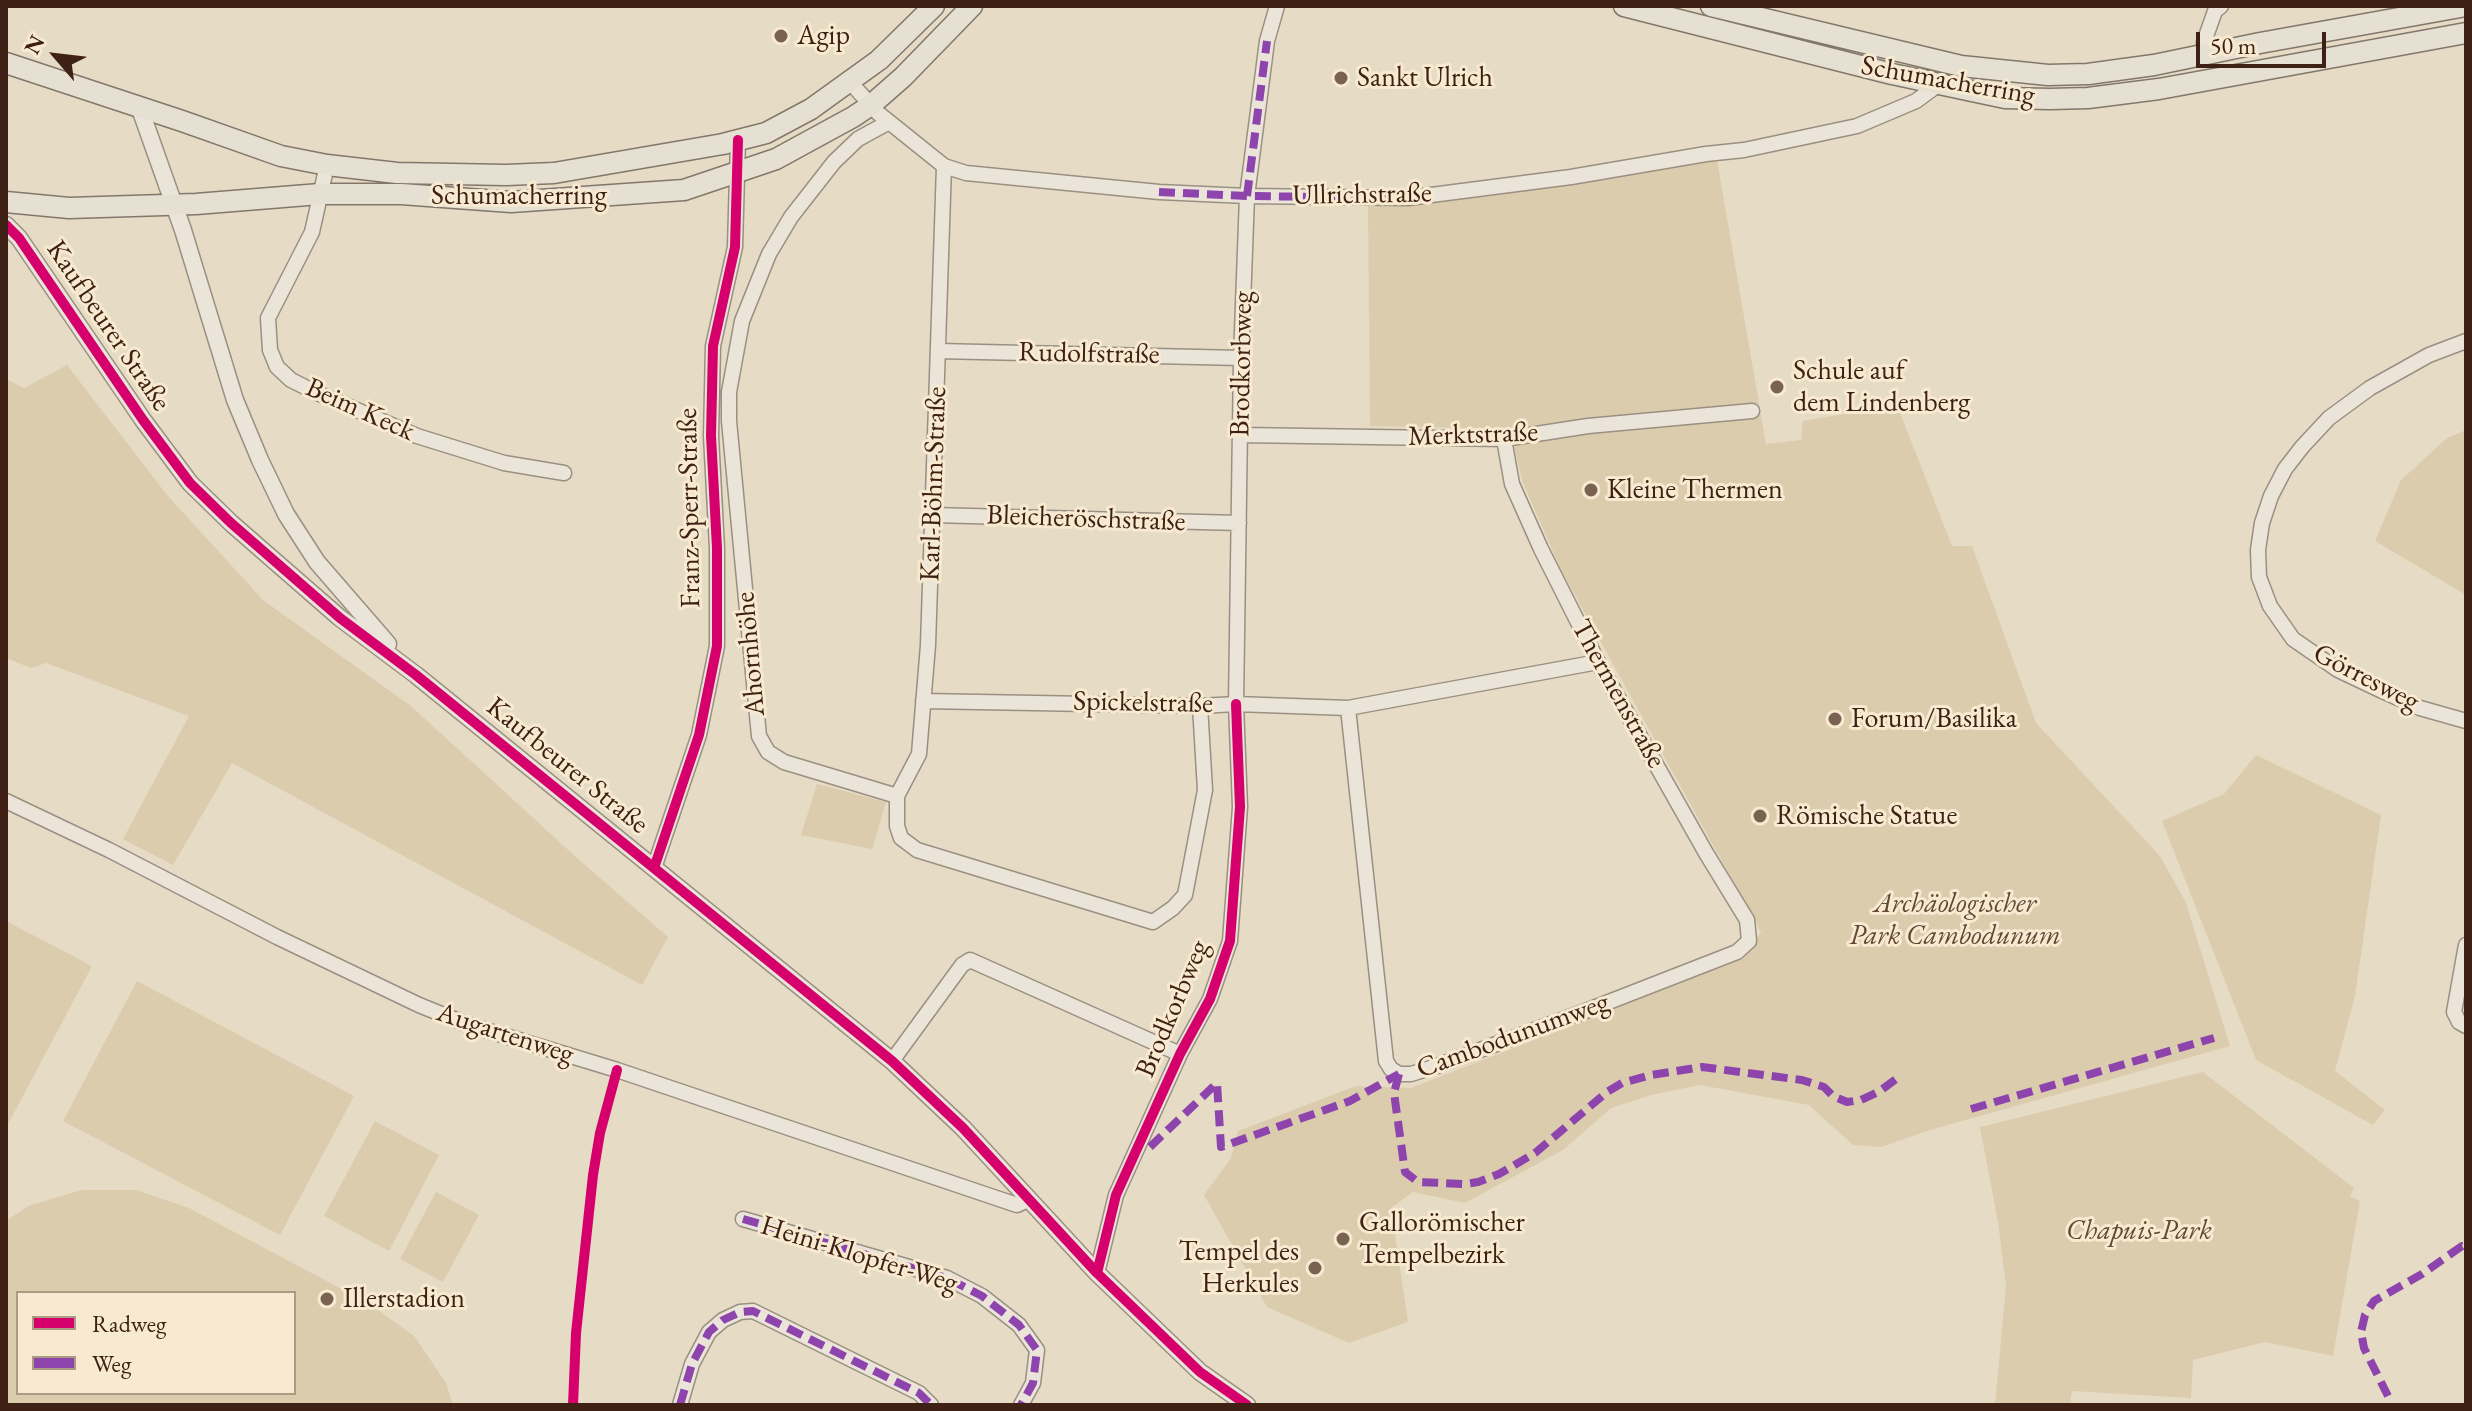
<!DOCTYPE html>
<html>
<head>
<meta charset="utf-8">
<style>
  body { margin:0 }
  #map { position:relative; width:2472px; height:1411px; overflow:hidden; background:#e6dbc5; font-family:"EB Garamond",serif }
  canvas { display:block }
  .frame { position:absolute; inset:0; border:8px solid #3e2114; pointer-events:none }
  .legend { position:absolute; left:16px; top:1291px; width:280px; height:104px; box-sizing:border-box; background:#f7ead1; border:2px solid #ad9a85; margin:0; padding:10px 14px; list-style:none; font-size:24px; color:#3e2114 }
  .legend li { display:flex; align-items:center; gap:16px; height:40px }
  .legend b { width:40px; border:2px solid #ad9a85 }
  .north { position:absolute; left:16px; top:16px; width:80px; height:80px; -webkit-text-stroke:6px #f7ead1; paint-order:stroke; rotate:298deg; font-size:22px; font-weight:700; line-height:32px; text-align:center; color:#3e2114 }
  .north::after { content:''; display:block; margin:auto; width:28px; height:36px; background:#3e2114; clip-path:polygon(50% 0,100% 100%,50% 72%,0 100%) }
  .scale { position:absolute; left:2196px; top:32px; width:130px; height:36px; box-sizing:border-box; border:4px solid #3e2114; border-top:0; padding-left:10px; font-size:24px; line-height:28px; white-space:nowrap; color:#3e2114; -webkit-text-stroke:6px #f7ead1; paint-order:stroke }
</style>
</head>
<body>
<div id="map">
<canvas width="2472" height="1411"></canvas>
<div class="frame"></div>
<ul class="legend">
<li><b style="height:10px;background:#d6006c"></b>Radweg</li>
<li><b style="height:10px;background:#8e44ad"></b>Weg</li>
</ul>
<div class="north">N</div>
<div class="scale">50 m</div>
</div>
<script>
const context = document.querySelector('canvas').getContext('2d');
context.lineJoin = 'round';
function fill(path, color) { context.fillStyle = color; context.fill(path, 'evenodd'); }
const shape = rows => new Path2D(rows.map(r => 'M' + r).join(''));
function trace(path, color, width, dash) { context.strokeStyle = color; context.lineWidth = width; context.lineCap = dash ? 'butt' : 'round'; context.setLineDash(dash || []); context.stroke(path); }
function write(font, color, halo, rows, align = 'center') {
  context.font = font + ' "EB Garamond",serif'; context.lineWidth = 6; context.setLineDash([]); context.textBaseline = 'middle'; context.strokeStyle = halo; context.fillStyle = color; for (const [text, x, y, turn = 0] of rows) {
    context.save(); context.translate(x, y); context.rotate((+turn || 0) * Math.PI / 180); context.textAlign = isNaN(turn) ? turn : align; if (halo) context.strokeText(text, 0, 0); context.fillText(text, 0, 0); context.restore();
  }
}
const green = shape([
  [1717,160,1766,444,1801,440,1803,421,1897,405,1952,546,1972,546,2036,723,2160,856,2186,903,2230,1046,1930,1130,1881,1147,1853,1145,1809,1105,1700,1085,1651,1095,1611,1108,1563,1150,1465,1203,1413,1192,1391,1208,1408,1322,1349,1343,1267,1307,1204,1195,1231,1158,1238,1131,1356,1086,1411,1088,1744,958,1761,932,1561,570,1522,480,1510,429,1370,426,1368,206,1409,206],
  [67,365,167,495,263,600,411,706,577,858,668,937,642,985,232,763,173,865,123,839,189,716,46,663,31,668,6,658,6,379,24,388],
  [2466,430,2466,595,2375,541,2401,480,2447,438],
  [2256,755,2381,815,2355,996,2335,1071,2385,1110,2373,1125,2256,1060,2162,821,2224,794],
  [817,784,886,802,872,849,801,835],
  [6,921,92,966,6,1128],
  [137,981,354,1096,280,1235,63,1121],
  [2203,1072,2354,1188,2350,1196,2360,1201,2333,1356,2265,1342,2193,1360,2191,1398,2072,1391,2070,1405,1995,1405,2006,1286,1998,1222,1980,1127],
  [375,1121,439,1155,389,1251,324,1216],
  [81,1190,136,1190,189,1208,370,1304,415,1337,446,1383,453,1405,6,1405,6,1221,28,1206],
  [18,1293,294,1293,294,1393,18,1393],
  [436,1192,479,1215,443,1282,400,1259]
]);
const minor = shape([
  [2204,54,2204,42,2215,11,2221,6],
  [850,82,878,113,944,166,966,173,1159,192,1247,196,1408,198,1571,177,1706,154,1744,150,1857,126,1916,101,1939,84],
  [889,122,858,139,834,162,791,217,769,254,742,321,729,392,729,421,759,736,768,752,784,762,897,796],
  [327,165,312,232,268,318,270,350,277,367,291,380,315,392,417,436,504,463,564,473],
  [944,166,928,645,919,754,897,796,897,826,901,838,917,850,1153,922,1173,908,1185,895,1205,790,1200,706],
  [2466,341,2429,355,2370,388,2329,418,2302,447,2285,469,2271,496,2262,523,2258,550,2259,577,2270,606,2293,639,2338,670,2378,689,2420,708,2466,721],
  [938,351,1241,358],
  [1241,435,1504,439,1588,426,1752,411],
  [932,515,1239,523],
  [923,701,1200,706,1236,704,1348,708,1598,662],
  [1348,708,1386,1061,1391,1069,1399,1074,1411,1074,1437,1066,1583,1012,1737,952,1749,941,1747,920,1706,853,1598,662,1541,549,1512,484,1504,439],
  [6,801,109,850,277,937,419,1005,466,1024,617,1070,1017,1205,1028,1200],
  [654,868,699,735,717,646,717,548,711,436,713,346,735,247,738,140],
  [2466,945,2454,1012,2459,1022,2466,1026],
  [892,1061,962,965,970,960,1180,1054],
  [743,1219,947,1278,982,1296,1019,1325,1037,1350,1033,1383,1021,1405],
  [1097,1273,1116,1195,1180,1054,1210,999,1230,941,1240,807,1236,704,1241,358,1247,196,1267,41,1277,6],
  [680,1405,692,1364,709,1332,723,1320,740,1312,753,1311,919,1393,931,1405]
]);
const tertiary = shape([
  [139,106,183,230,235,400,260,460,286,514,317,562,388,644],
  [6,225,19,238,143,420,190,483,231,523,340,618,416,675,892,1061,963,1128,1097,1273,1200,1372,1247,1405]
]);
const primary = shape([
  [1624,6,1892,74,2005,98,2050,99,2088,98,2159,89,2466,33],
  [1711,6,1961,66,2048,75,2088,74,2154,65,2260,43,2466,6],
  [6,63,182,121,281,156,327,165,397,173,506,175,554,173,723,144,766,133,811,109,879,60,934,6],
  [6,202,69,208,196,204,320,194,401,194,511,202,684,190,776,159,853,117,871,105,903,77,972,6]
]);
const quiet = shape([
  [1159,192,1247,196,1408,198],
  [1247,196,1267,41],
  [1399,1074,1394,1093,1405,1172,1418,1182,1465,1184,1478,1182,1499,1174,1535,1153,1607,1092,1622,1083,1651,1075,1702,1067,1802,1080,1824,1087,1833,1096,1847,1102,1861,1100,1880,1091,1900,1076],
  [1971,1109,2214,1038],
  [1150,1147,1217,1083,1221,1147,1350,1101,1399,1074],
  [743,1219,947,1278,982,1296,1019,1325,1037,1350,1033,1383,1021,1405],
  [2388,1396,2364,1348,2361,1332,2365,1315,2374,1301,2422,1274,2462,1246,2466,1247],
  [680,1405,692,1364,709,1332,723,1320,740,1312,753,1311,919,1393,931,1405]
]);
const cycleway = shape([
  [6,225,19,238,143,420,190,483,231,523,340,618,416,675,892,1061,963,1128,1097,1273,1200,1372,1247,1405],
  [654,868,699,735,717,646,717,548,711,436,713,346,735,247,738,140],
  [1097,1273,1116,1195,1180,1054,1210,999,1230,941,1240,807,1236,704],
  [573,1405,576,1333,593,1175,600,1133,617,1070]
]);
const markers = [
  [781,36,8,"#796252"],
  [1341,78,8,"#796252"],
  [1777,387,8,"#796252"],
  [1591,490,8,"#796252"],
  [1835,719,8,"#796252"],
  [1760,816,8,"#796252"],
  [1343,1239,8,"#796252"],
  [1315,1268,8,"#796252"],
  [327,1299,8,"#796252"]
];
const poiNames = [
  ["Agip",797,36],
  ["Sankt Ulrich",1357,78],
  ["Schule auf",1793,371],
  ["dem Lindenberg",1793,403],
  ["Kleine Thermen",1607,490],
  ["Forum/Basilika",1851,719],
  ["Römische Statue",1776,816],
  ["Gallorömischer",1359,1223],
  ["Tempelbezirk",1359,1255],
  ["Tempel des",1299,1252,"right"],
  ["Herkules",1299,1284,"right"],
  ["Illerstadion",343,1299]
];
const streetNames = [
  ["Schumacherring",1948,81,10],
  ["Ullrichstraße",1362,195,-1],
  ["Schumacherring",519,196],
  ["Kaufbeurer Straße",108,326,56],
  ["Rudolfstraße",1089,354,1],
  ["Brodkorbweg",1242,364,-89],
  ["Beim Keck",360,410,24],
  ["Merktstraße",1473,435,-2],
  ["Karl-Böhm-Straße",934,484,-88],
  ["Franz-Sperr-Straße",690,508,-91],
  ["Bleicheröschstraße",1086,519,2],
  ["Ahornhöhe",751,654,-95],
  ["Görresweg",2366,678,27],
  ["Thermenstraße",1618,694,61],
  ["Spickelstraße",1143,703,1],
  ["Kaufbeurer Straße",567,766,39],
  ["Brodkorbweg",1173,1009,-67],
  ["Augartenweg",505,1034,18],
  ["Cambodunumweg",1513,1036,-20],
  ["Heini-Klopfer-Weg",859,1255,17]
];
const parkNames = [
  ["Archäologischer",1955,904],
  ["Park Cambodunum",1955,936],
  ["Chapuis-Park",2139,1231]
];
fill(green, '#dcccae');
trace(minor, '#9a9082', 17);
trace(tertiary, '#9a9082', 19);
trace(primary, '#82776b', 23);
trace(minor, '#eae4d9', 14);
trace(tertiary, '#eae4d9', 16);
trace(primary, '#e6e0d3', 20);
trace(quiet, '#8e44ad', 8, [16, 8]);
trace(cycleway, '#d6006c', 10);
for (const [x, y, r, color] of markers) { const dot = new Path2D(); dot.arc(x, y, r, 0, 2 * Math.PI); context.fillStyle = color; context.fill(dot); trace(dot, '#f7ead1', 3); }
write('28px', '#3e2114', '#f7ead1', poiNames, 'left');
write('28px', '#3e2114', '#f7ead1', streetNames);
write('italic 28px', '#644836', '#f7ead1', parkNames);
</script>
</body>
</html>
